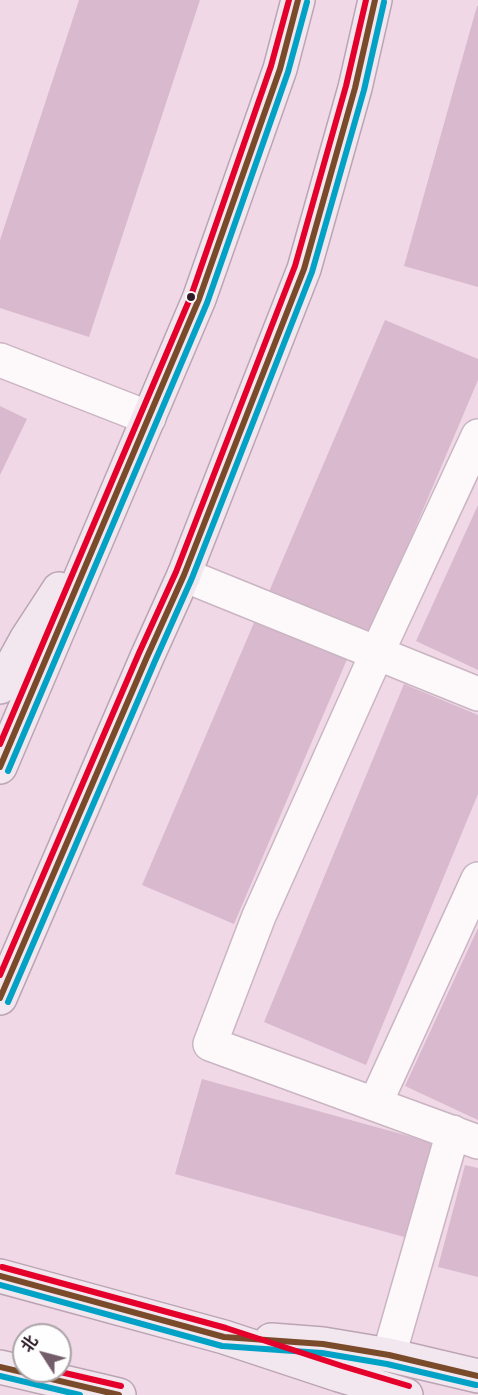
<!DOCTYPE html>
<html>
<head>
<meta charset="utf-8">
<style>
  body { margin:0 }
  #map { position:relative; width:478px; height:1395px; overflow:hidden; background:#f0d8e7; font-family:Barlow,"Noto Sans SC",sans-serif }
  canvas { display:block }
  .north { position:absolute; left:12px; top:1323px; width:60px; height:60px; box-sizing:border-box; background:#fefefe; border:2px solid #aba3a8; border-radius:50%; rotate:306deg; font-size:16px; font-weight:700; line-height:24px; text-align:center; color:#2f1b28 }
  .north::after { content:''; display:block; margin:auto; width:21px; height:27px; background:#735d6b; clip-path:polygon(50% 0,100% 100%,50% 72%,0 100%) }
</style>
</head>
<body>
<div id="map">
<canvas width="478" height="1395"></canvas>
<div class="north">北</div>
</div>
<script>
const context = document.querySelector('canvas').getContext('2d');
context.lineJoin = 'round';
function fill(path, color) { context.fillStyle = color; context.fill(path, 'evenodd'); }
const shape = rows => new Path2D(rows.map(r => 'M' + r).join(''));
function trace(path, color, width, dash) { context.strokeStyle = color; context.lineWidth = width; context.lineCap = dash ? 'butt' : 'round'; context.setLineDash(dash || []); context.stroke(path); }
const building = shape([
  [79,0,200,0,89,337,0,308,0,240],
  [477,6,478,6,478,287,404,266],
  [385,320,478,359,478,380,369,637,268,594],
  [0,406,27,419,0,475],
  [478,505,478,670,416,641],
  [259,611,351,650,234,924,142,885],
  [404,684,478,715,478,794,366,1065,264,1022],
  [478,928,478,1120,405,1086],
  [202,1079,434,1143,408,1238,175,1174],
  [465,1165,478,1168,478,1277,438,1267]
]);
const minor = shape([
  [0,360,149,418],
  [478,436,377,653,259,916,210,1044,478,1142],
  [184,575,478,694],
  [375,1104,478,879],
  [389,1355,453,1132]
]);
const primary = shape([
  [0,687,27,638,59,589],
  [0,767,199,299,280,69,298,0],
  [0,998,147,657,184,575,304,269,355,88,375,0],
  [0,1276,224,1337,339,1375,406,1395],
  [271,1340,323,1344,389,1355,478,1376],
  [0,1367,119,1395]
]);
const bus1 = shape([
  [0,767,199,299,280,69,298,0],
  [0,998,147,657,184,575,304,269,355,88,375,0],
  [0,1276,224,1337,323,1344,389,1355,478,1376],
  [0,1367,119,1395]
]);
const bus2 = shape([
  [8,771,207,303,288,72,307,2],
  [8,1002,155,661,192,578,312,272,364,90,384,2],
  [0,1285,222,1346,322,1353,387,1364,476,1385],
  [0,1376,80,1395]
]);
const bus3 = shape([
  [0,744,191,296,271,66,289,0],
  [0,975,139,653,176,572,295,266,346,86,366,0],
  [2,1267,226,1328,342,1366,409,1386],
  [56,1371,121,1386]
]);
const markers = [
  [191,297,5,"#2f1b28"]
];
fill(building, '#d9b9ce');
trace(minor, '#cab5c2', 36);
trace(primary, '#bba4b3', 36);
trace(minor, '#fdf9fb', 33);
trace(primary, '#f2e7ee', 33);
trace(bus1, '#7a4b2a', 6);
trace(bus2, '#02a2c6', 6);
trace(bus3, '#e4002b', 6);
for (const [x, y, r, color] of markers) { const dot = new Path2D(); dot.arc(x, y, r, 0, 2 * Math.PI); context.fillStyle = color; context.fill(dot); trace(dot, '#fefefe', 2); }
</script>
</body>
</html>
